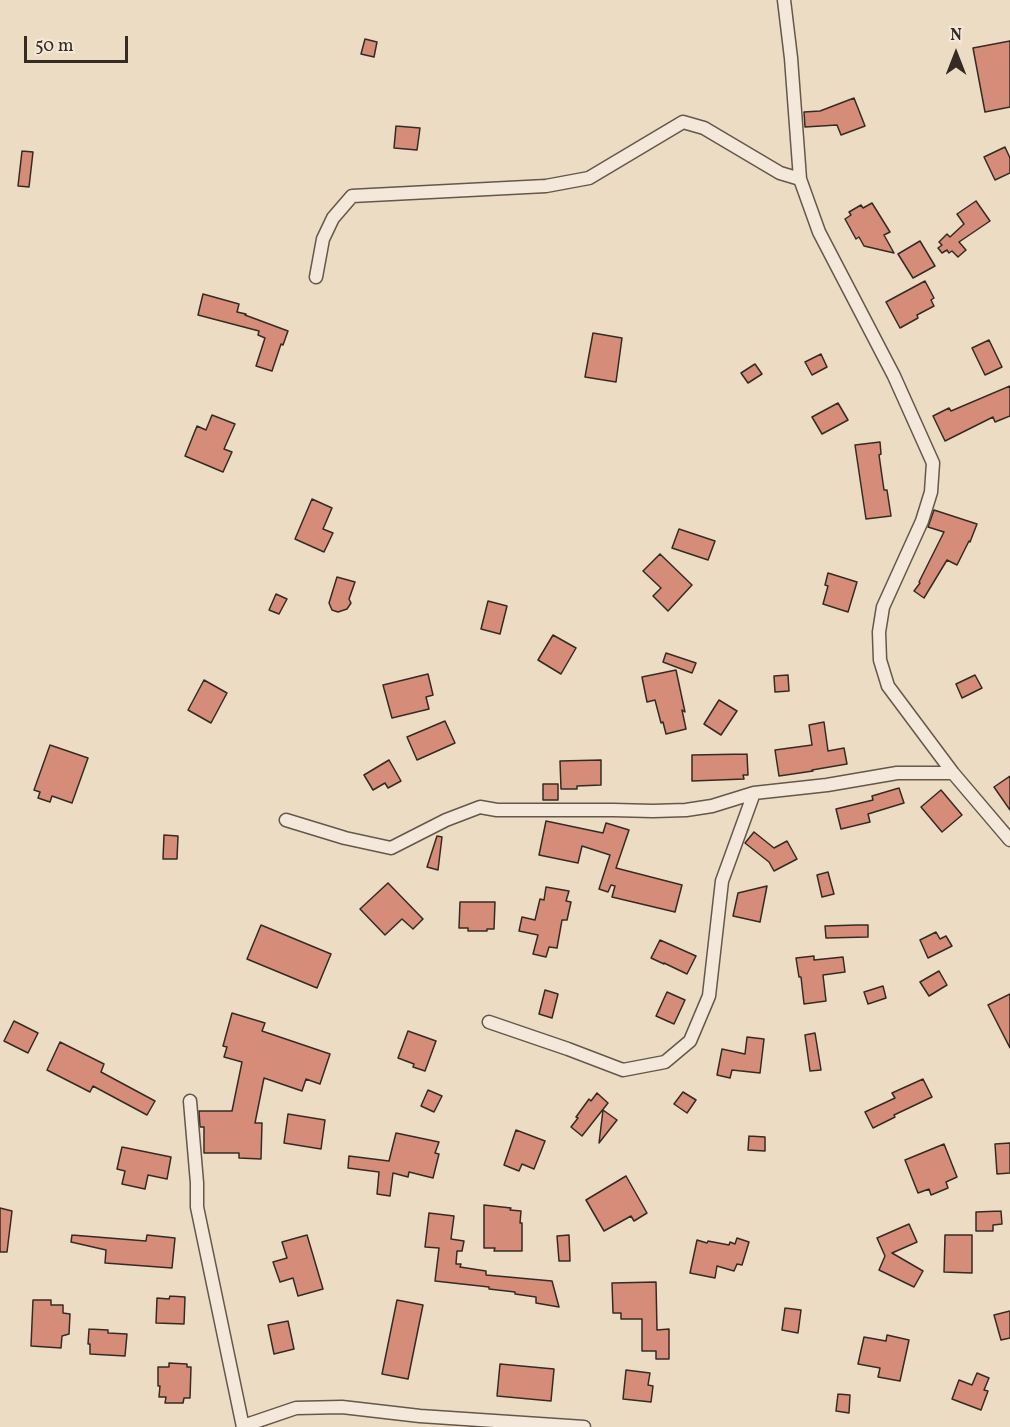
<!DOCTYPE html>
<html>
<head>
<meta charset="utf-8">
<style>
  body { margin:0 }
  #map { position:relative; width:1010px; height:1427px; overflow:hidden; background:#ecdcc4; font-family:Vollkorn,serif }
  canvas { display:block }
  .north { position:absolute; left:926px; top:24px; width:60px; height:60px; -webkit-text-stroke:4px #f3e8d9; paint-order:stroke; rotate:0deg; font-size:16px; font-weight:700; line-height:24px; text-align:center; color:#362b23 }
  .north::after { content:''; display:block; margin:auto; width:21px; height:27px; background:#362b23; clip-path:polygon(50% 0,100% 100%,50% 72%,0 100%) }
  .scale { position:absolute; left:24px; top:36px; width:104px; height:27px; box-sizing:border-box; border:3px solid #362b23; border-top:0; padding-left:8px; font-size:18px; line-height:21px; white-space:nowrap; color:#362b23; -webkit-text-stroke:4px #f3e8d9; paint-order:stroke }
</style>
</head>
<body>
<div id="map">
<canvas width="1010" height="1427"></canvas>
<div class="north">N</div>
<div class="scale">50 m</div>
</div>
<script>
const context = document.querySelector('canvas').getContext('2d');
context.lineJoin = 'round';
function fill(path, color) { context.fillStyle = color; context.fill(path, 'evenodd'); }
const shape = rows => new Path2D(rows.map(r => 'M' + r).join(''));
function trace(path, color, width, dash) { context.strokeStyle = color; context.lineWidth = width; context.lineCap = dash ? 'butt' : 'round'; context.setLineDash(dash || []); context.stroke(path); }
const building = shape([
  [365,39,377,42,374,57,361,54,365,39],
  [1010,41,1010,107,985,112,973,48,1010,41],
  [854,98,865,126,841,135,837,125,805,127,804,112,820,111,854,98],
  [396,126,420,128,417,150,394,148,396,126],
  [1005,147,1010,158,1010,173,995,180,984,157,1005,147],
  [22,151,33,152,29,187,18,186,22,151],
  [976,201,990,221,959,242,966,250,958,257,952,251,949,253,947,250,942,253,938,248,942,245,939,242,947,234,950,237,964,224,957,214,976,201],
  [872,203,890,232,884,235,894,253,864,246,859,237,856,239,845,219,851,215,849,212,861,205,863,208,872,203],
  [920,241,935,266,913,278,898,254,920,241],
  [925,281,934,298,931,300,934,306,917,315,918,318,900,328,886,302,925,281],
  [203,294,239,304,237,312,246,314,245,315,288,331,283,345,281,344,272,371,256,366,265,338,258,335,259,331,198,315,203,294],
  [593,333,622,338,616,382,585,377,593,333],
  [989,340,1002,367,985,375,972,348,989,340],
  [821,354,827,367,812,375,805,362,821,354],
  [755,364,762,374,748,383,741,373,755,364],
  [1010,386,1010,416,995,422,993,417,945,441,933,416,949,408,951,411,1010,386],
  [838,403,848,420,822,434,812,417,838,403],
  [212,415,235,424,224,449,232,452,223,472,185,456,197,426,206,430,212,415],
  [880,442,881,454,879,455,884,490,887,490,891,516,866,519,855,445,880,442],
  [312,499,332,508,323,529,333,533,324,552,295,539,312,499],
  [934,510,977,524,970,542,969,541,957,565,947,560,924,598,914,591,920,583,919,582,944,532,928,527,934,510],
  [679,529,715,541,708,560,672,548,679,529],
  [660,554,692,585,668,611,653,596,661,588,643,571,660,554],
  [828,573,857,582,848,612,823,604,828,586,825,585,828,573],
  [337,577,355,582,349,599,351,603,347,609,338,612,332,610,329,603,337,577],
  [276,594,287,599,279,614,269,610,276,594],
  [488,601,507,606,500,634,481,629,488,601],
  [553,635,576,648,561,674,538,660,553,635],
  [666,653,696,663,692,673,663,662,666,653],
  [676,670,685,712,682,710,686,729,666,734,663,722,661,723,655,700,647,702,642,677,676,670],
  [428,674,433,695,426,697,429,709,392,718,383,685,428,674],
  [788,675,789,691,775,692,774,676,788,675],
  [975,675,982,688,962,698,956,684,975,675],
  [204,680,227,693,211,723,188,710,204,680],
  [719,700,737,711,721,735,704,724,719,700],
  [445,721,455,743,417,760,407,737,445,721],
  [824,722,828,751,844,748,847,764,812,770,813,771,779,776,775,750,812,745,809,725,824,722],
  [50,745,88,758,72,803,52,796,50,802,38,798,40,792,34,790,50,745],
  [747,754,748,775,743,775,744,779,692,781,692,755,747,754],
  [389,760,401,781,388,788,385,783,373,790,364,775,389,760],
  [601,760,601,785,577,786,577,789,561,789,560,761,601,760],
  [1010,776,1010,810,994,787,1010,776],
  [543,784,558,784,558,800,543,800,543,784],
  [899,788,904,803,868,814,870,822,841,829,836,809,873,800,872,796,899,788],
  [941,790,962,815,942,832,921,807,941,790],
  [546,821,603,833,606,823,629,830,616,868,682,885,675,912,612,897,615,886,611,885,608,892,599,889,610,855,582,846,578,863,539,855,546,821],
  [754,832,774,848,787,841,797,859,774,871,769,862,745,843,754,832],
  [164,835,178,836,177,859,163,859,164,835],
  [437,836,442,837,438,870,427,867,437,836],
  [828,872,834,894,822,897,817,875,828,872],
  [388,883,423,919,413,929,402,919,385,935,360,909,388,883],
  [767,886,760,922,733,916,738,893,767,886],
  [546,887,569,891,566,901,571,902,567,920,562,920,557,948,549,947,546,957,533,954,538,935,519,931,522,917,535,920,540,899,544,900,546,887],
  [460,902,495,902,494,929,487,929,487,931,468,931,468,928,459,928,460,902],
  [261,925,331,954,317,988,247,959,261,925],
  [857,925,868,925,868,937,826,938,825,926,857,925],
  [936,932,940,939,946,936,952,946,928,958,920,940,936,932],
  [660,940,696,956,687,974,664,963,664,964,651,958,660,940],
  [814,956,814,960,843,957,845,972,823,975,826,1001,804,1004,801,977,799,977,796,958,814,956],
  [939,971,947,985,929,996,920,982,939,971],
  [883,986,886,998,868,1004,864,992,883,986],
  [545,990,558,994,552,1018,539,1014,545,990],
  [667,992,685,1000,674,1024,656,1016,667,992],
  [1010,994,1010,1048,988,1005,1010,994],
  [232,1013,265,1023,262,1031,330,1054,320,1084,306,1079,302,1091,264,1078,255,1123,262,1123,261,1159,239,1158,239,1153,204,1153,204,1127,200,1127,199,1111,232,1111,242,1062,224,1057,227,1047,223,1046,232,1013],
  [14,1021,38,1033,28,1053,4,1041,14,1021],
  [408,1031,436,1041,425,1071,413,1067,414,1064,398,1058,408,1031],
  [815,1033,821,1070,810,1071,805,1035,815,1033],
  [747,1037,764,1039,760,1073,732,1070,730,1078,717,1075,722,1049,745,1054,747,1037],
  [60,1042,104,1064,101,1072,155,1101,147,1115,93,1086,90,1092,47,1070,60,1042],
  [923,1079,932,1097,894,1115,895,1117,873,1128,865,1112,895,1098,892,1093,923,1079],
  [428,1090,442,1096,434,1112,421,1106,428,1090],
  [683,1092,696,1100,687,1113,674,1104,683,1092],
  [597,1093,608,1103,582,1136,571,1127,578,1118,576,1117,589,1099,591,1101,597,1093],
  [603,1110,617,1120,599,1143,603,1110],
  [288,1114,325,1120,321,1149,284,1143,288,1114],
  [516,1130,545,1141,534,1169,522,1164,519,1171,504,1165,516,1130],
  [396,1133,439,1142,435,1153,439,1154,433,1178,409,1172,408,1177,393,1173,390,1196,377,1194,379,1172,348,1168,349,1156,389,1161,396,1133],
  [749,1136,765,1137,765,1151,748,1150,749,1136],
  [1010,1143,1010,1173,997,1174,995,1144,1010,1143],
  [944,1144,957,1177,946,1182,948,1188,931,1195,929,1189,918,1193,905,1160,944,1144],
  [122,1147,171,1157,167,1179,148,1175,145,1189,122,1184,125,1171,117,1169,122,1147],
  [626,1176,647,1213,634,1221,631,1216,604,1231,586,1200,626,1176],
  [484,1205,511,1208,510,1210,521,1211,520,1223,522,1223,522,1251,494,1251,495,1248,484,1248,484,1205],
  [0,1208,12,1211,7,1252,0,1252,0,1208],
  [1001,1211,1002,1224,993,1225,993,1231,976,1231,976,1212,1001,1211],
  [429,1213,454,1216,451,1239,464,1241,462,1251,457,1251,456,1264,461,1264,460,1267,486,1271,486,1275,552,1281,559,1307,536,1303,536,1297,515,1294,515,1292,489,1289,489,1287,435,1281,439,1248,425,1247,429,1213],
  [909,1224,917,1242,892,1253,923,1271,914,1287,879,1270,885,1256,877,1238,909,1224],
  [72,1235,146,1241,147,1235,175,1238,172,1268,105,1263,106,1250,71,1242,72,1235],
  [307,1235,323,1289,298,1296,293,1278,280,1282,273,1262,287,1258,282,1242,307,1235],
  [569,1235,570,1261,559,1261,557,1236,569,1235],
  [945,1235,972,1235,972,1273,944,1272,945,1235],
  [737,1238,749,1242,742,1265,737,1264,734,1271,717,1266,715,1278,690,1273,697,1240,707,1243,708,1241,729,1245,730,1242,735,1244,737,1238],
  [656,1282,657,1330,669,1329,669,1359,656,1359,656,1351,642,1351,642,1319,621,1319,621,1313,613,1313,612,1283,656,1282],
  [170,1296,185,1297,184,1324,156,1323,157,1298,169,1299,170,1296],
  [33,1300,51,1300,51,1305,63,1305,63,1313,70,1314,69,1334,62,1336,61,1348,31,1346,33,1300],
  [397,1300,423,1305,408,1379,382,1374,397,1300],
  [785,1308,801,1310,798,1333,782,1330,785,1308],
  [1010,1311,1010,1338,1001,1340,994,1315,1010,1311],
  [288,1321,294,1349,274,1354,268,1325,288,1321],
  [89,1329,108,1330,108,1333,127,1334,125,1356,90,1354,90,1344,88,1344,89,1329],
  [887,1335,909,1340,900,1381,878,1377,880,1368,858,1364,864,1337,886,1341,887,1335],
  [169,1363,187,1364,187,1367,191,1367,190,1398,184,1398,183,1403,165,1403,166,1397,159,1397,160,1386,158,1386,158,1367,169,1367,169,1363],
  [500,1364,554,1369,551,1401,497,1396,500,1364],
  [626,1370,650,1373,648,1385,653,1386,651,1402,623,1399,626,1370],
  [977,1373,989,1378,984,1390,988,1391,981,1410,952,1399,959,1380,972,1385,977,1373],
  [838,1394,850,1395,849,1413,836,1411,838,1394]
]);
const minor = shape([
  [784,0,791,58,800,179,819,232,894,376,933,463,931,492,922,521,883,607,879,632,880,660,888,686,953,773,1010,840],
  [316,277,323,239,333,218,352,196,546,186,589,178,683,122,704,128,780,173,800,179],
  [286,820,345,838,391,848,446,820,480,807,497,810,613,810,653,811,686,810,712,806,754,793,827,785,897,773,953,773],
  [489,1022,568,1049,623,1070,665,1062,690,1041,709,996,722,881,754,793],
  [190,1101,197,1183,197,1207,243,1427],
  [243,1426,296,1408,342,1407,420,1416,584,1427]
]);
fill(building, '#d58d7a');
trace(building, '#362b23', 1.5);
trace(minor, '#64574b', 15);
trace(minor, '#f3e8d9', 12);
</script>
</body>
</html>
